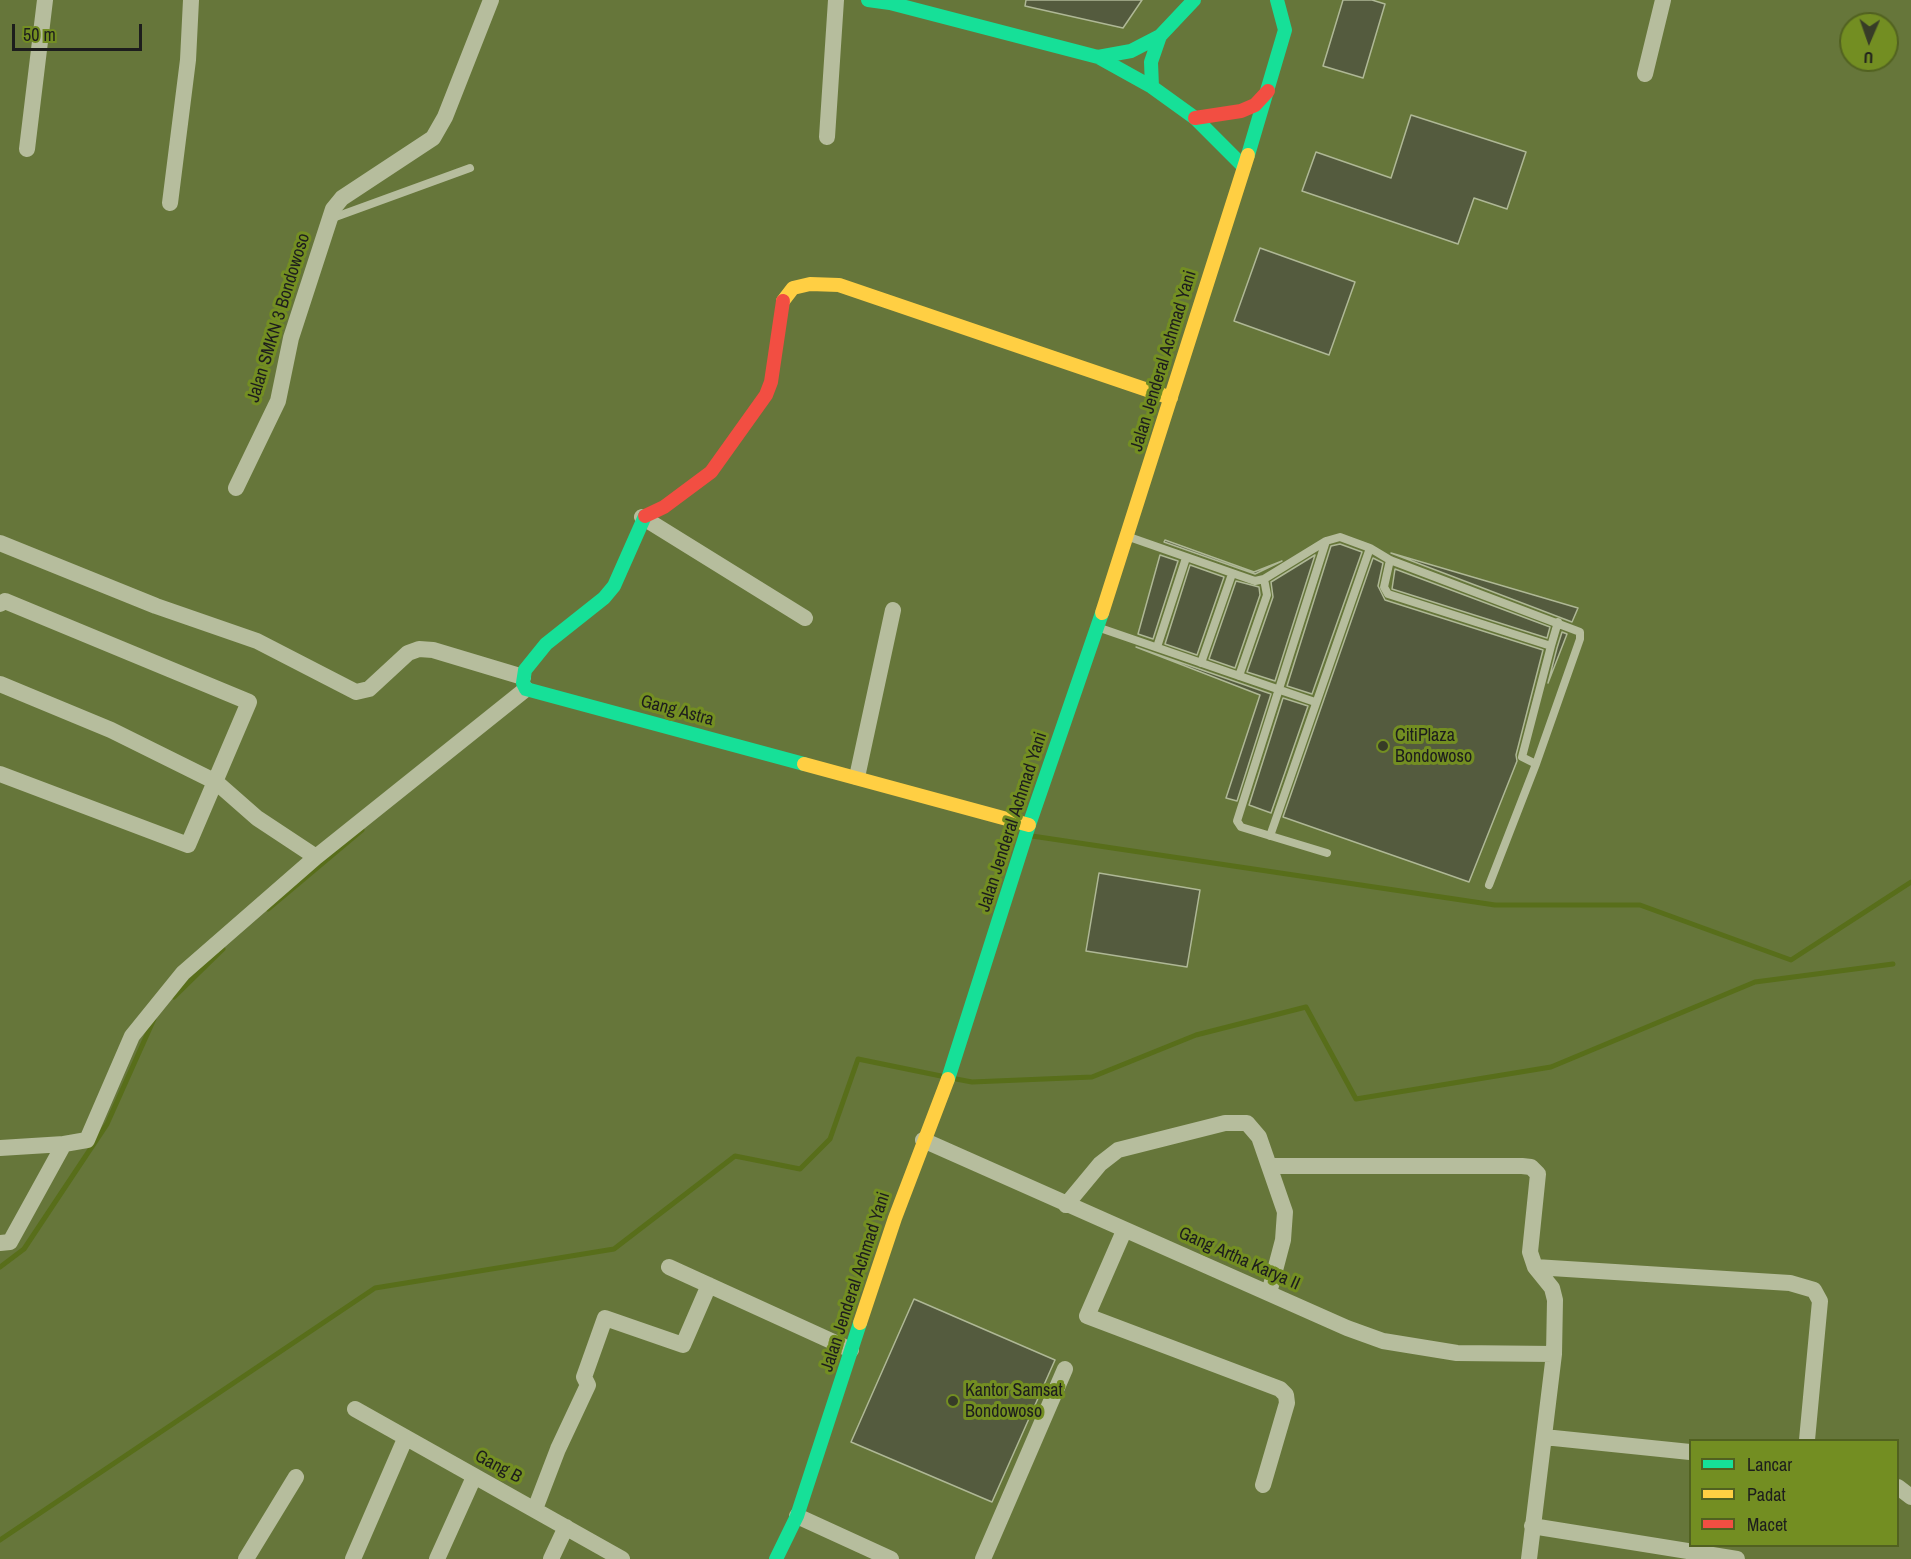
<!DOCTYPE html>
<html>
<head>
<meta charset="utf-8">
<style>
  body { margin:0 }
  #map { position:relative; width:1911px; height:1559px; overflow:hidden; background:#66763a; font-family:"Archivo Narrow",sans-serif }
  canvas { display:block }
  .legend { position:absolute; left:1689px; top:1439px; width:210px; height:108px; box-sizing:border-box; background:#738e22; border:2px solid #516120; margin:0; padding:8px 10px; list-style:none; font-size:18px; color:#1d1d1d }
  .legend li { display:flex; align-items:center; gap:12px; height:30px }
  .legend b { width:30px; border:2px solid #516120 }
  .north { position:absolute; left:1839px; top:12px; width:60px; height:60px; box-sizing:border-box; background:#738e22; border:2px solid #516120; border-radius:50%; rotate:182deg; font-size:16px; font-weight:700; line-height:24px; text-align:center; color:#1d1d1d }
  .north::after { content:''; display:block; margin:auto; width:21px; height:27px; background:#373c27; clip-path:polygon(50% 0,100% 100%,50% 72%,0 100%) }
  .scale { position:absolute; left:12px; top:24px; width:130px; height:27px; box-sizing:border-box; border:3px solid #1d1d1d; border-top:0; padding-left:8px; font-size:18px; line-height:21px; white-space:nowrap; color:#1d1d1d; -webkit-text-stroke:4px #738e22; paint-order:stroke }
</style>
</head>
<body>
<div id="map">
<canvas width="1911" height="1559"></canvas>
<ul class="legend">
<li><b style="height:8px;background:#16e098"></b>Lancar</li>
<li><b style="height:8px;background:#ffcf43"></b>Padat</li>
<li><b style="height:8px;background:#f24e42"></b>Macet</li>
</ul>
<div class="north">U</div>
<div class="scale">50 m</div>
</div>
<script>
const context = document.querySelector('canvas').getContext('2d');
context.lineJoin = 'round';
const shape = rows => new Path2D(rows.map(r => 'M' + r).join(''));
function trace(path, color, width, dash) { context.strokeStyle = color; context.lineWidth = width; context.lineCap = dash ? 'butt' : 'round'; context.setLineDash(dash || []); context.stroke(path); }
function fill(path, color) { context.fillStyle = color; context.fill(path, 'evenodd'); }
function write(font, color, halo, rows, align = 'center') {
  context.font = font + ' "Archivo Narrow",sans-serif'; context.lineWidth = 6; context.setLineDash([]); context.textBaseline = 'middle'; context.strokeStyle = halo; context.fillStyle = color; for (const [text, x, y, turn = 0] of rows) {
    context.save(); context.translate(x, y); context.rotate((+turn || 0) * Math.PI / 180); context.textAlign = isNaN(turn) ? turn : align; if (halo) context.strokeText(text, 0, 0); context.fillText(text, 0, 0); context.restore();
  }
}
const stream = shape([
  [1032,836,1495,905,1640,905,1791,960,1911,882],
  [268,909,362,830],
  [174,997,223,949],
  [956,1079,972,1082,1092,1077,1196,1035,1306,1007,1356,1099,1551,1067,1755,982,1893,964],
  [0,1267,24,1249,107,1124,154,1019],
  [0,1540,375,1288,614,1249,735,1156,800,1169,830,1139,858,1059,941,1076]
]);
const building = shape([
  [1026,0,1142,0,1123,28,1025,6,1026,0],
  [1343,0,1372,0,1385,4,1363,78,1323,66,1343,0],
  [1411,115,1526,152,1507,209,1474,198,1458,244,1302,191,1316,152,1391,178,1411,115],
  [1260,248,1355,282,1329,355,1234,321,1260,248],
  [1165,540,1254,572,1282,561,1255,574,1164,542,1165,540],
  [1340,544,1362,552,1312,694,1287,686,1331,546,1340,544],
  [1391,553,1578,608,1572,622,1391,553],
  [1160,555,1178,561,1153,639,1138,634,1160,555],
  [1315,555,1275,681,1247,672,1273,597,1271,582,1315,555],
  [1373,558,1383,563,1378,586,1385,600,1543,650,1516,755,1517,761,1469,882,1283,817,1373,558],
  [1190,565,1224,577,1197,655,1165,644,1190,565],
  [1395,569,1550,627,1547,638,1392,589,1395,569],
  [1236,581,1259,587,1260,595,1235,668,1209,659,1236,581],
  [1562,632,1567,634,1548,683,1557,648,1562,632],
  [1136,647,1271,694,1237,801,1226,798,1260,695,1136,647],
  [1283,698,1308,706,1271,813,1249,805,1283,698],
  [1099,873,1200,890,1187,967,1086,951,1099,873],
  [914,1299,1055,1360,992,1502,851,1442,914,1299]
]);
const lane = shape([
  [330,219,470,168],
  [1132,538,1255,581,1264,579,1326,541,1340,537,1370,548,1390,560,1580,632,1580,639,1536,764,1489,885],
  [1326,541,1237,821,1241,827,1327,853],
  [1390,560,1384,587,1388,594,1551,646,1522,757,1536,764],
  [1100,628,1315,702],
  [1551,646,1558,622],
  [1157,647,1186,558],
  [1201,663,1232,574],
  [1239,676,1267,595,1264,579],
  [1270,836,1370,548]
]);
const street = shape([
  [1645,74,1663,0],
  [827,137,836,0],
  [27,149,45,0],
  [170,203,188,60,191,0],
  [236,488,278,401,291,338,333,209,342,198,433,138,445,117,491,0],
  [642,517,805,618],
  [0,543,156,606,257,641,356,692,369,689,408,653,419,649,433,650,523,677],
  [0,604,5,601,249,702,188,845,0,774],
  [0,684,111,730,216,782,257,818,316,857,526,689],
  [857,777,893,610],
  [923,1140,1347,1328,1383,1341,1457,1353,1554,1354],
  [64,1144,87,1140,132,1036,183,973,316,857],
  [0,1148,64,1144,10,1242,0,1243],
  [1271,1166,1522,1166,1531,1167,1538,1174,1530,1252,1535,1267,1552,1288,1555,1300,1554,1354,1529,1559],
  [1066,1205,1100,1164,1118,1150,1225,1123,1247,1123,1259,1137,1285,1212,1283,1240,1269,1293],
  [1124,1231,1087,1316,1280,1389,1286,1395,1287,1403,1263,1485],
  [669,1267,851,1350],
  [1535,1267,1790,1283,1814,1290,1820,1301,1807,1440],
  [355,1409,622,1559],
  [1544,1437,1690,1452],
  [1898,1487,1911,1497],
  [535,1509,558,1449,588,1385,584,1377,605,1318,683,1345,709,1285],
  [797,1516,891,1559],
  [1532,1526,1737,1559],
  [246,1559,296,1477],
  [353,1559,405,1439],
  [437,1559,474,1477],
  [551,1559,566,1527],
  [983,1559,1065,1369]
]);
const fast = shape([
  [868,0,890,3,1098,57,1152,87],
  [1194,0,1160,36,1151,62,1152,87,1195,118,1244,167],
  [1098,57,1131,51,1160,36],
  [1248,155,1285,30,1277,0],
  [645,516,614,586,604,598,546,644,525,670,523,683,526,689,804,764],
  [948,1079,1029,825,1102,613],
  [776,1559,797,1516,860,1323]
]);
const slow = shape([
  [783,301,793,288,810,284,839,285,1171,398],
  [1102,613,1248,155],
  [804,764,1029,825],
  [860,1323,895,1218,948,1079]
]);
const jam = shape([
  [1195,118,1241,111,1255,105,1268,91],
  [645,516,664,507,711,472,766,395,771,382,783,301]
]);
const markers = [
  [1383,746,6,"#373c27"],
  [953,1401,6,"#373c27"]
];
const streetNames = [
  ["Jalan SMKN 3 Bondowoso",279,318,-73],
  ["Jalan Jenderal Achmad Yani",1164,361,-73],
  ["Gang Astra",677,711,15],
  ["Jalan Jenderal Achmad Yani",1013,822,-72],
  ["Gang Artha Karya II",1239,1259,24],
  ["Jalan Jenderal Achmad Yani",856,1282,-72],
  ["Gang B",498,1467,28]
];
const poiNames = [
  ["CitiPlaza",1395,736],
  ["Bondowoso",1395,757],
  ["Kantor Samsat",965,1391],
  ["Bondowoso",965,1412]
];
trace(stream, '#586e1a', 5);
fill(building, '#545b3e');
trace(building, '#afb896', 1.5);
trace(lane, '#b6bd9d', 8);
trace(street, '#b6bd9d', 16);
trace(fast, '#16e098', 14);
trace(slow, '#ffcf43', 14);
trace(jam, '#f24e42', 14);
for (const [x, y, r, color] of markers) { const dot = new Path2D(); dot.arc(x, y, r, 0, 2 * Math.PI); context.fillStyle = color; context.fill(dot); trace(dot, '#738e22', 2); }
write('18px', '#1d1d1d', '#738e22', streetNames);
write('18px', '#1d1d1d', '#738e22', poiNames, 'left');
</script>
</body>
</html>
